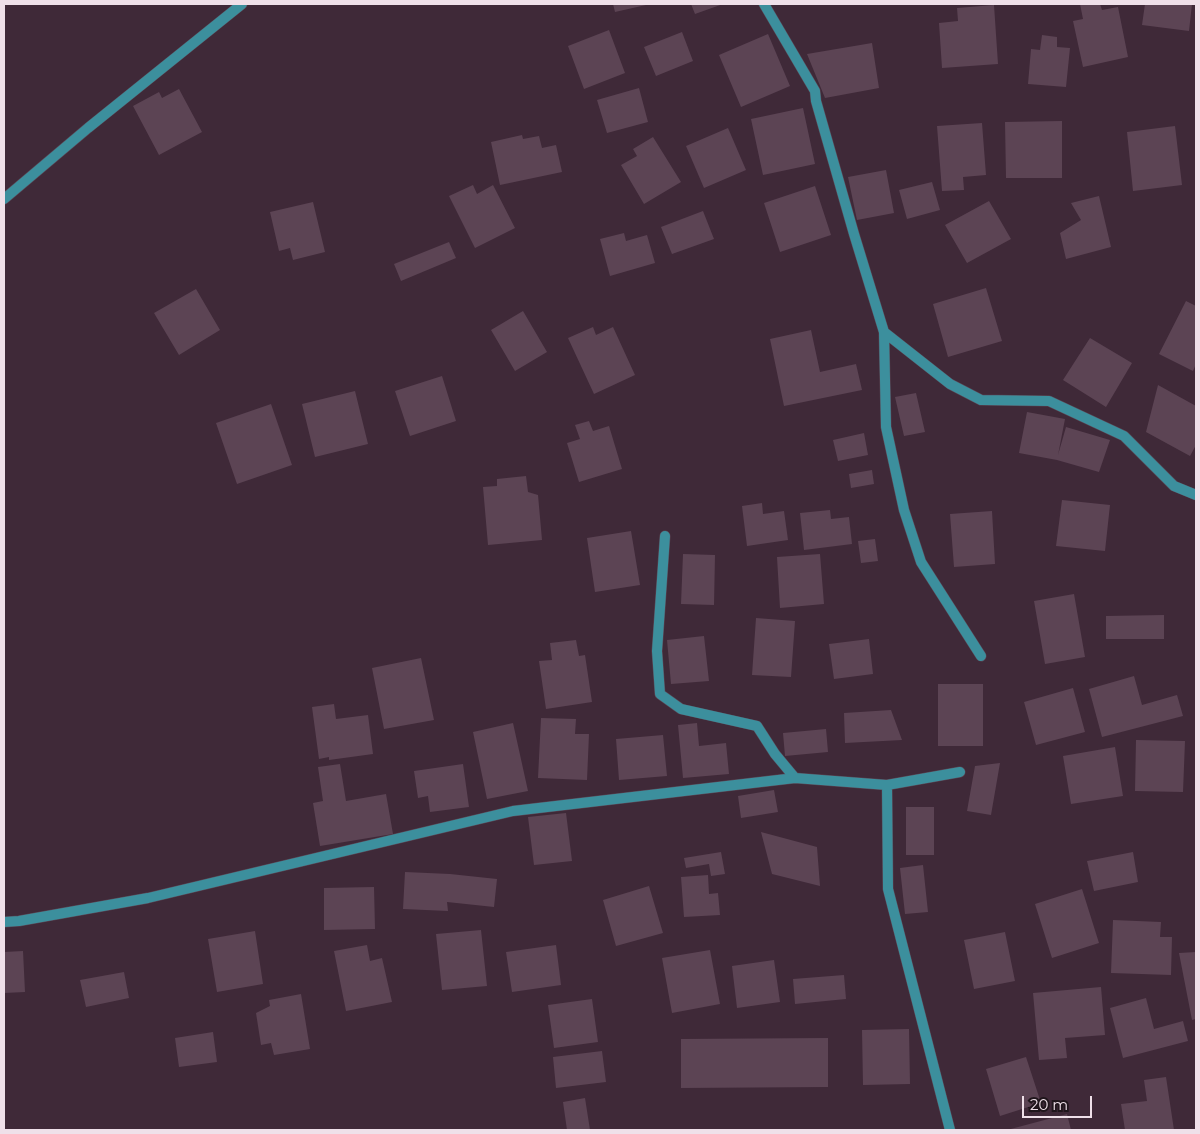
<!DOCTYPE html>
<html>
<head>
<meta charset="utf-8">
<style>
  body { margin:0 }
  #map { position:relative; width:1200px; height:1134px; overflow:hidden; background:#3f2938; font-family:Montserrat,sans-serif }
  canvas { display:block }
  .frame { position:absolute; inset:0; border:5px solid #efe0e9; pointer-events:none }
  .scale { position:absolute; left:1022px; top:1096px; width:70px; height:22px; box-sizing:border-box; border:2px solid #efe0e9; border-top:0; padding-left:6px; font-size:15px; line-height:18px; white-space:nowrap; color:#efe0e9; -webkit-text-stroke:4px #20161c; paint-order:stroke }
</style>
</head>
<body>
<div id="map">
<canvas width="1200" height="1134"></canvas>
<div class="frame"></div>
<div class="scale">20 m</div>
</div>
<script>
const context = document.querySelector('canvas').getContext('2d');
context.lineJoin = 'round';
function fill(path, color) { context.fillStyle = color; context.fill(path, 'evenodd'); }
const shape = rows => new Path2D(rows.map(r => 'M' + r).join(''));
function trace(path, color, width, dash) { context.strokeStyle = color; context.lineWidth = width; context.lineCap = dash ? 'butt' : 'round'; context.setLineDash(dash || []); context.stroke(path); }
const building = shape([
  [613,4,646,4,646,5,615,12],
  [691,4,723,4,695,14],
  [1080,4,1100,4,1102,10,1118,7,1128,57,1083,67,1073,21,1083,19],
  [1145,4,1192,4,1189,31,1142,25],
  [994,5,998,64,942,68,939,23,958,21,957,8],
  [609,30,625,73,584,89,568,46],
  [682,32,693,61,656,76,644,47],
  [768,34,790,86,741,107,719,55],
  [1042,35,1057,37,1057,47,1070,48,1066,87,1028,84,1031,49,1040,50],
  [872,43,879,88,825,98,807,54],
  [639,88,648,122,607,133,597,100],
  [179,89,202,132,159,155,133,106,159,92,162,98],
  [803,108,815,164,763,175,751,119],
  [1062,121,1062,178,1006,178,1005,122],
  [982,123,986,175,963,177,964,190,942,191,937,126],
  [1175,126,1182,185,1133,191,1127,132],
  [728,128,746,170,704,188,686,146],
  [522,135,523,139,539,136,542,148,556,145,562,172,500,185,491,142],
  [653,137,681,182,644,204,621,165,637,156,633,149],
  [886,170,894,213,857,220,848,177],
  [932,182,940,210,907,219,899,190],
  [473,185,477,194,493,185,515,228,475,248,449,196],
  [815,186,831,235,780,252,764,203],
  [1099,196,1111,247,1066,259,1060,233,1081,220,1071,203],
  [989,201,1011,239,967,263,945,225],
  [313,202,325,252,293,260,290,248,279,251,270,212],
  [703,211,714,239,672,254,661,227],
  [624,233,626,241,647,235,655,263,610,276,600,239],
  [449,242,456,258,401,281,394,264],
  [986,288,1002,341,948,357,933,304],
  [196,289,220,330,179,355,154,313],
  [1186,301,1196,306,1196,364,1193,371,1159,354],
  [523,311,547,352,515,371,491,330],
  [593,327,596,335,613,327,635,375,594,394,568,338],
  [811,330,820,372,856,364,862,390,784,406,770,339],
  [1090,338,1132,363,1106,407,1063,380],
  [442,376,456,421,410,436,395,391],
  [1158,385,1196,406,1196,445,1190,456,1146,432],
  [355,391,368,444,315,457,302,404],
  [916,393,925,432,904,436,895,397],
  [271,404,292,465,237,484,216,423],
  [1027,412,1065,419,1058,455,1066,427,1110,440,1099,472,1057,460,1019,453],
  [589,421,593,431,609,426,622,469,579,482,567,443,580,439,575,425],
  [864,433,868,455,838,461,833,440],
  [872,470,874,484,851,488,849,474],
  [526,476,528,492,538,495,542,540,488,545,483,487,497,486,497,479],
  [1062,500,1110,505,1105,551,1056,546],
  [762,503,763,514,784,511,788,540,747,546,742,506],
  [830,510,831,519,849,517,852,544,804,550,800,513],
  [992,511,995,564,954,567,950,514],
  [631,531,640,585,595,592,587,538],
  [875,539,878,561,861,563,858,541],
  [683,554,715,555,714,605,681,604],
  [820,554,824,604,780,608,777,557],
  [1074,594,1085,657,1045,664,1034,601],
  [1164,615,1164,639,1106,639,1106,616],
  [756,618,795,621,791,677,752,675],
  [704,636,709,681,671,684,667,640],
  [869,639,873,674,834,679,829,644],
  [576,640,579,656,585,655,592,702,546,709,539,661,552,660,550,643],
  [421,658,434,720,384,729,372,668],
  [1134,676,1142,705,1177,695,1183,716,1102,737,1089,689],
  [938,684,983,684,983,746,938,746],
  [1073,688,1085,732,1036,745,1024,702],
  [334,704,336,719,368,715,373,754,329,760,329,757,319,759,312,707],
  [891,710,902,740,845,743,844,713],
  [541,718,576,719,575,734,589,734,587,780,538,778],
  [513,723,528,791,487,799,473,732],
  [697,723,699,746,726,743,729,774,683,778,678,725],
  [826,729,828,752,785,756,783,733],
  [663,735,667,776,619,780,616,739],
  [1136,740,1185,741,1183,792,1135,791],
  [1115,747,1123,796,1071,804,1063,756],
  [1000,763,991,815,967,811,975,766],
  [340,764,346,801,386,794,393,834,320,846,313,803,323,801,318,767],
  [463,764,469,807,430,812,428,796,418,798,414,771],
  [774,790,778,812,741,818,738,796],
  [906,807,934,807,934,855,906,855],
  [566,813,572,861,534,865,528,817],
  [761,832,817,847,820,886,772,874],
  [721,852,725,874,711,876,709,864,686,868,684,858],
  [1133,852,1138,882,1094,891,1087,861],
  [923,865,928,912,905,914,900,868],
  [405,872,450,874,497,879,494,907,447,902,448,911,403,909],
  [708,875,709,894,718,893,720,915,684,917,681,877],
  [649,886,663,933,616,946,603,900],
  [374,887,375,929,324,930,324,888],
  [1082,889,1099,943,1052,958,1035,904],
  [1113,920,1161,922,1160,937,1172,937,1171,975,1111,973],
  [481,930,487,986,442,990,436,934],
  [255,931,263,984,217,992,208,939],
  [1005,932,1015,981,974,989,964,940],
  [367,945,370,961,382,958,392,1002,346,1011,334,951],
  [556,945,561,985,512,992,506,952],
  [710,950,720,1004,672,1013,662,958],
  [23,951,25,992,4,993,4,952],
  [1196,952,1196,1019,1192,1020,1179,953],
  [774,960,780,1002,737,1008,732,966],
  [124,972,129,998,86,1007,80,980],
  [844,975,846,999,795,1004,793,979],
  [1101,987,1105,1035,1065,1038,1067,1058,1039,1060,1033,993],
  [301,994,310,1049,274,1055,271,1043,261,1045,256,1013,270,1006,269,1000],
  [1146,998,1154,1029,1183,1021,1188,1041,1123,1058,1110,1008],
  [592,999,598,1042,554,1048,548,1005],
  [909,1029,910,1084,863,1085,862,1030],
  [213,1032,217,1062,179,1067,175,1038],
  [828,1038,828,1087,681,1088,681,1039],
  [602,1051,606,1082,556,1088,553,1057],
  [1026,1057,1041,1103,1000,1116,986,1069],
  [1166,1077,1174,1130,1125,1130,1121,1104,1147,1101,1144,1080],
  [585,1098,590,1130,567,1130,563,1102],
  [1067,1114,1071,1130,1007,1130]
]);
const minor = shape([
  [764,4,815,91,816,101,854,234,884,332,886,427,904,510,921,562,981,656],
  [4,199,88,128,242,4],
  [884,332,950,384,981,400,1049,401,1124,436,1174,486,1196,495],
  [665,536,657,651,660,694,681,709,757,726,775,754,795,778],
  [887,785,888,889,950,1130],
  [4,922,19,921,148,898,513,811,795,778,887,785,960,772]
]);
fill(building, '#5c4454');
trace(minor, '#5b4654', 11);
trace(minor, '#3c8f9d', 10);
</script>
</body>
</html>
